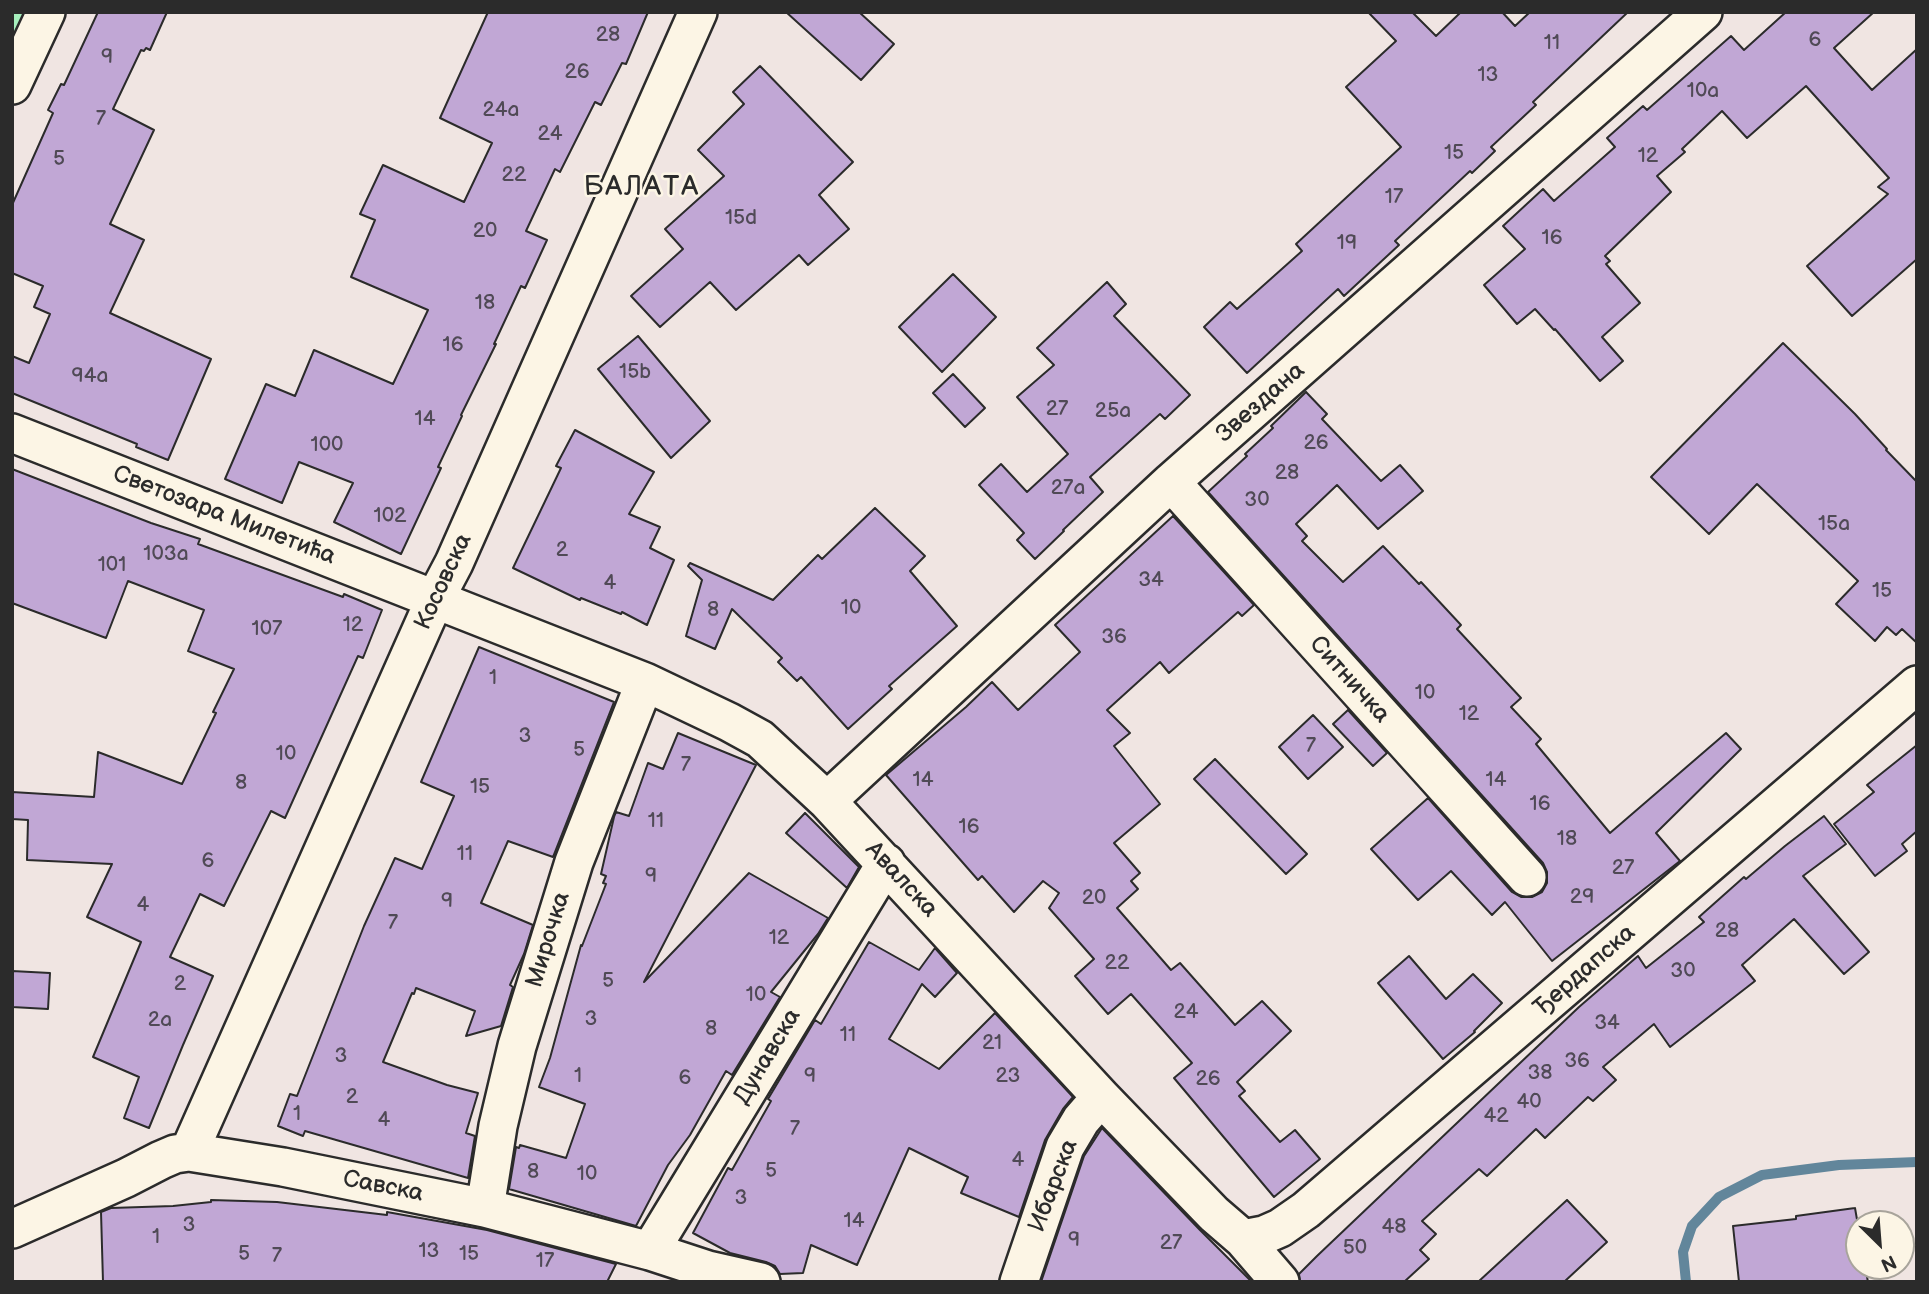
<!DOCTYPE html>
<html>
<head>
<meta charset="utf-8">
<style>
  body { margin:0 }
  #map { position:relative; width:1929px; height:1294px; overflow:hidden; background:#f0e5e2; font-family:"Balsamiq Sans",sans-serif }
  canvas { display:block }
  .frame { position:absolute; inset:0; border:14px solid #2b2b2b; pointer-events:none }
  .north { position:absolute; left:1845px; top:1210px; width:70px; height:70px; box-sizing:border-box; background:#fcf5e5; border:2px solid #a8a49b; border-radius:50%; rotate:155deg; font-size:19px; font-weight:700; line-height:28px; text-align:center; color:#2b2b2b }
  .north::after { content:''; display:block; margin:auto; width:24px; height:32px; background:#2b2b2b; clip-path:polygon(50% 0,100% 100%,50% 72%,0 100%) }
</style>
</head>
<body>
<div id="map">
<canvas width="1929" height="1294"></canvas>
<div class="frame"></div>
<div class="north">N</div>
</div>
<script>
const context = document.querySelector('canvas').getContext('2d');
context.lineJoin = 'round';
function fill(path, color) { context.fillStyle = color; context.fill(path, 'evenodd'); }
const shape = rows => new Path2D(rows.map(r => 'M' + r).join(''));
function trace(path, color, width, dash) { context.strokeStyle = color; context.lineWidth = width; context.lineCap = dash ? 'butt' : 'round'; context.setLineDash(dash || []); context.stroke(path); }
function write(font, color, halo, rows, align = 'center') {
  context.font = font + ' "Balsamiq Sans",sans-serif'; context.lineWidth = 5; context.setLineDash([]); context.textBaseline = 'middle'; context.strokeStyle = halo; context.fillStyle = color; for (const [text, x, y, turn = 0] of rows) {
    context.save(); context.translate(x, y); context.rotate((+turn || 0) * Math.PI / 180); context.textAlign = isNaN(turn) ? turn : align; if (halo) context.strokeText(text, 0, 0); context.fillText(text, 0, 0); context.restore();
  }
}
const green = shape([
  [12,12,33,12,12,59]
]);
const stream = shape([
  [1686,1282,1683,1252,1692,1226,1719,1197,1762,1175,1839,1165,1917,1162]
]);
const building = shape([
  [98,12,167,12,150,50,146,48,144,51,141,50,113,109,154,130,110,224,144,240,110,313,211,359,168,460,136,447,137,444,12,393,12,356,29,363,50,314,34,307,43,286,12,273,12,205,53,113,48,110,61,84,64,85,98,12],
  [488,12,648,12,626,64,622,63,601,105,595,102,560,172,555,169,526,231,547,240,525,288,521,286,494,344,496,344,461,415,462,416,438,467,441,468,401,554,334,522,353,483,299,462,282,503,225,479,266,384,295,396,314,350,393,384,428,310,351,277,375,220,360,214,383,165,464,202,492,143,440,118,488,12],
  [786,12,859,12,894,44,861,80,786,12],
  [1368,12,1412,12,1436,36,1461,12,1502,12,1515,26,1530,12,1628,12,1533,102,1536,105,1491,147,1495,151,1472,173,1470,171,1395,241,1399,245,1344,296,1338,289,1247,373,1204,327,1230,302,1237,309,1302,251,1296,244,1401,147,1346,87,1396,41,1368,12],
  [1786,12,1874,12,1834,48,1872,90,1917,49,1917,259,1852,316,1807,266,1888,194,1878,187,1889,178,1806,86,1747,138,1722,111,1682,149,1685,152,1657,176,1671,192,1605,256,1610,261,1606,264,1640,303,1602,337,1623,361,1600,381,1555,329,1554,330,1535,309,1517,324,1484,285,1525,249,1503,226,1543,189,1554,201,1615,147,1607,138,1643,106,1647,110,1731,36,1744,50,1786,12],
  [760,66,853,162,819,195,849,229,808,265,799,255,736,310,710,282,660,327,631,296,683,249,665,229,724,176,698,150,744,104,733,92,760,66],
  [953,274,996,317,942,372,899,327,953,274],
  [1107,282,1126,304,1114,316,1190,395,1165,419,1160,414,1090,477,1103,492,1063,530,1064,531,1035,559,1017,540,1024,533,979,485,1001,464,1027,492,1068,454,1017,397,1054,365,1037,348,1107,282],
  [638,336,710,421,671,458,598,369,638,336],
  [1783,343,1855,414,1887,449,1886,450,1917,482,1917,643,1902,629,1896,635,1887,627,1875,641,1836,604,1858,581,1757,484,1709,534,1651,477,1783,343],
  [953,374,985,408,965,427,933,393,953,374],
  [1306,392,1327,414,1322,419,1381,481,1400,465,1423,491,1378,529,1337,485,1296,524,1307,536,1302,541,1343,582,1383,546,1419,584,1421,582,1461,625,1457,629,1521,698,1511,707,1541,739,1536,744,1610,833,1726,733,1741,749,1656,833,1680,861,1552,961,1505,902,1492,915,1451,871,1418,900,1371,849,1428,798,1512,892,1521,897,1532,897,1542,892,1547,883,1547,872,1543,863,1208,492,1247,456,1245,454,1273,428,1271,426,1306,392],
  [575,430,654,472,629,514,660,527,650,548,674,560,647,625,622,612,621,614,581,598,580,600,513,568,561,468,556,466,575,430],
  [12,469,151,523,200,539,198,544,343,597,344,594,382,610,363,658,358,656,285,818,271,811,224,906,200,894,170,957,213,976,183,1045,149,1128,124,1118,139,1077,93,1057,141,942,87,917,112,864,27,860,28,820,12,819,12,792,94,797,98,752,182,784,216,713,213,712,234,669,188,651,204,610,128,581,106,638,12,603,12,469],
  [875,508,925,556,910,571,957,626,889,686,892,689,848,729,801,677,797,681,778,662,782,658,732,609,715,649,686,636,702,580,688,566,690,563,773,600,818,555,822,559,875,508],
  [1173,516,1254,605,1242,616,1238,612,1169,673,1160,662,1107,710,1130,733,1114,746,1160,804,1114,843,1140,873,1131,881,1138,889,1117,908,1171,970,1180,963,1235,1025,1262,1001,1291,1031,1237,1082,1245,1091,1239,1096,1280,1142,1295,1130,1320,1159,1274,1197,1174,1078,1192,1063,1131,994,1108,1014,1075,976,1094,959,1049,908,1059,893,1043,881,1014,912,982,876,978,880,886,775,966,707,992,682,1018,710,1080,652,1055,625,1173,516],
  [479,647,614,702,553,857,508,841,481,903,533,925,524,954,510,985,513,987,501,1026,466,1036,475,1011,416,988,414,994,412,993,383,1062,447,1085,478,1093,466,1133,475,1136,468,1178,305,1131,303,1136,278,1126,290,1094,297,1096,364,926,395,858,422,869,454,796,421,782,479,647],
  [1348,710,1387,753,1373,766,1333,724,1348,710],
  [1313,715,1343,747,1308,779,1279,747,1313,715],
  [678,733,756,765,644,982,749,873,828,918,818,934,771,992,780,997,732,1075,726,1071,690,1135,668,1165,636,1226,509,1189,516,1147,519,1148,520,1145,566,1158,585,1104,539,1087,550,1058,581,945,582,946,606,884,603,883,606,876,601,874,614,817,616,812,629,816,648,763,663,769,678,733],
  [1917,745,1917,831,1902,844,1907,851,1875,876,1834,824,1874,792,1867,785,1917,745],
  [1215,759,1307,854,1286,874,1194,779,1215,759],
  [805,813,859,867,847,888,786,833,805,813],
  [1824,816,1846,844,1803,876,1869,952,1844,974,1794,919,1742,965,1755,981,1670,1047,1654,1024,1603,1067,1616,1080,1593,1101,1588,1097,1545,1138,1536,1129,1487,1176,1479,1169,1422,1221,1436,1234,1420,1250,1429,1259,1404,1282,1300,1282,1299,1274,1317,1256,1579,1007,1638,956,1646,968,1704,922,1699,917,1744,877,1746,879,1785,846,1824,816],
  [869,942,919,970,935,948,957,973,935,997,922,984,889,1039,939,1069,995,1013,1073,1097,1063,1109,1045,1140,1019,1217,961,1193,968,1177,909,1148,857,1265,811,1245,803,1273,780,1274,775,1266,766,1262,730,1253,693,1233,728,1168,732,1170,771,1101,768,1099,799,1047,815,1020,821,1024,869,942],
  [1409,956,1446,999,1473,974,1502,1003,1474,1031,1475,1032,1443,1059,1378,983,1409,956],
  [12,971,50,973,48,1009,12,1007,12,971],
  [1102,1128,1199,1229,1252,1282,1041,1282,1084,1156,1102,1128],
  [211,1200,277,1202,387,1215,387,1212,487,1230,616,1264,607,1282,103,1282,101,1212,111,1208,173,1206,211,1202,211,1200],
  [1567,1200,1607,1242,1564,1282,1478,1282,1567,1200],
  [1855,1208,1859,1231,1859,1266,1865,1266,1868,1282,1739,1282,1733,1226,1796,1219,1796,1216,1855,1208]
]);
const minor = shape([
  [12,85,46,12],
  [12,433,645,682,729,722,760,739,827,801,1101,1097,1214,1214,1243,1239,1280,1282],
  [1171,482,1527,877],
  [827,801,1171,482,1703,12],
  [189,1152,435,599,454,563,698,12],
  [485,1208,498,1126,517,1046,574,862,645,682],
  [12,1229,126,1178,161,1160,175,1154,189,1152,283,1167,485,1208,650,1251,708,1270,761,1282],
  [1243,1239,1264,1235,1280,1228,1306,1210,1917,685],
  [650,1251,886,863],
  [1019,1282,1065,1147,1081,1120,1101,1097]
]);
const numberNames = [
  ["28",608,36],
  ["6",1815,41],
  ["11",1552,44],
  ["9",107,58],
  ["26",577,73],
  ["13",1488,76],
  ["10a",1703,92],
  ["24a",501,111],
  ["7",101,120],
  ["24",550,135],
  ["15",1454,154],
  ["12",1648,157],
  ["5",59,160],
  ["22",514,176],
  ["17",1394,198],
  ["15d",741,219],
  ["20",485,232],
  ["16",1552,239],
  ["19",1347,244],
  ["18",485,304],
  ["16",453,346],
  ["15b",635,373],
  ["94a",90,377],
  ["27",1057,410],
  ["25a",1113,412],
  ["14",425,420],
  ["26",1316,444],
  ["100",327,446],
  ["28",1287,474],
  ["27a",1068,489],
  ["30",1257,501],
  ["102",390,517],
  ["15a",1834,525],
  ["2",562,551],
  ["103a",166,555],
  ["101",112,566],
  ["34",1151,581],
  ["4",610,584],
  ["15",1882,592],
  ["10",851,609],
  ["8",713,611],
  ["12",353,626],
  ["107",267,630],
  ["36",1114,638],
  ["1",493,679],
  ["10",1425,694],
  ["12",1469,715],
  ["3",525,737],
  ["7",1311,747],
  ["5",579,751],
  ["10",286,755],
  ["7",686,766],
  ["14",923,781],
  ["14",1496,781],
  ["8",241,784],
  ["15",480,788],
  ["16",1540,805],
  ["11",656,822],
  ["16",969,828],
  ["18",1567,840],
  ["11",465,855],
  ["6",208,862],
  ["27",1623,869],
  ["9",651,877],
  ["29",1582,898],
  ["20",1094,899],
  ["9",447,902],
  ["4",143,906],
  ["7",393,924],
  ["28",1727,932],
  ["12",779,939],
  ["22",1117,964],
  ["30",1683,972],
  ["5",608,982],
  ["2",180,985],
  ["10",756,996],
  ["24",1186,1013],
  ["3",591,1020],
  ["2a",160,1021],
  ["34",1607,1024],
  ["8",711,1030],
  ["11",848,1036],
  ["21",992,1044],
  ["3",341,1057],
  ["36",1577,1062],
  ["38",1540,1074],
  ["1",578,1077],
  ["9",810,1077],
  ["23",1008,1077],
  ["6",685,1079],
  ["26",1208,1080],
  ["2",352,1098],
  ["40",1529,1103],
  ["1",297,1115],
  ["42",1496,1117],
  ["4",384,1121],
  ["7",795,1130],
  ["4",1018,1161],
  ["5",771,1172],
  ["8",533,1173],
  ["10",587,1175],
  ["3",741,1199],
  ["14",854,1222],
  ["3",189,1226],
  ["48",1394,1228],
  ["1",156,1238],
  ["9",1074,1241],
  ["27",1171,1244],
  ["50",1355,1249],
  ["13",429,1252],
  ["5",244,1255],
  ["15",469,1255],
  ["7",277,1257],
  ["17",545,1262]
];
const streetNames = [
  ["Звездана",1261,403,-41],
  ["Светозара Милетића",224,516,21],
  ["Косовска",444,582,-65],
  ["Ситничка",1349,680,48],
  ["Авалска",901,880,47],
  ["Мирочка",549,940,-73],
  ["Ђердапска",1585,971,-41],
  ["Дунавска",768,1057,-59],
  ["Ибарска",1054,1186,-69],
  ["Савска",383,1187,11]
];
const quarterNames = [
  ["БАЛАТА",642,188]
];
fill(green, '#a7f0bd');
trace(stream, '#62869b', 10);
fill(building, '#c1a7d5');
trace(building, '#2b2b2b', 2);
trace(minor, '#2b2b2b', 42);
trace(minor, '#fcf5e5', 37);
write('21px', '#504a56', null, numberNames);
write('24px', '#2b2b2b', '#fcf5e5', streetNames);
context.letterSpacing = '2px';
write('28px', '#2b2b2b', '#fcf5e5', quarterNames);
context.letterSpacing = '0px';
</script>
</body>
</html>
